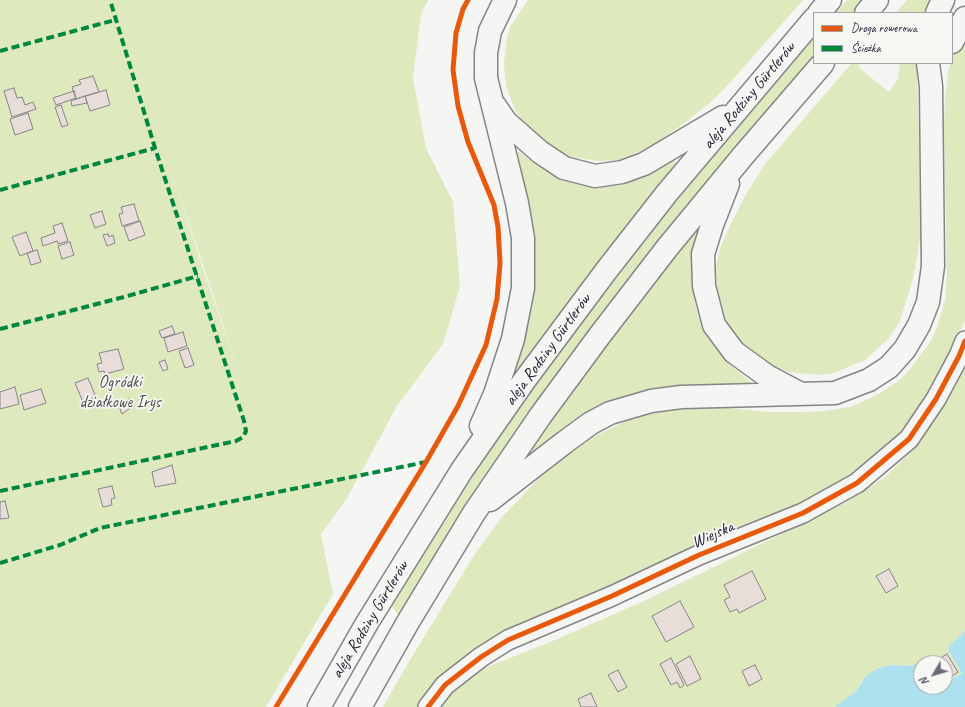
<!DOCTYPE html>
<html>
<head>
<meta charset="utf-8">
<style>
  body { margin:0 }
  #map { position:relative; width:965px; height:707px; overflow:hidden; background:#f5f5f3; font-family:Caveat,sans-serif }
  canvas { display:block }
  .legend { position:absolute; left:813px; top:12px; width:140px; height:52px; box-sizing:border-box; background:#f6f6f2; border:1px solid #a1a1a9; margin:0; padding:5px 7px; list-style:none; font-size:12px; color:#22223b }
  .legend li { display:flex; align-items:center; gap:8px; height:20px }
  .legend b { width:20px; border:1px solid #a1a1a9 }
  .north { position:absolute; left:913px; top:655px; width:40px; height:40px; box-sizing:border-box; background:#f6f6f2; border:1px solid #a1a1a9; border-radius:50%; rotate:232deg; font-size:11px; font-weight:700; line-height:16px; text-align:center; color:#22223b }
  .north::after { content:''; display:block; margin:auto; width:14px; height:18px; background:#6c6c7b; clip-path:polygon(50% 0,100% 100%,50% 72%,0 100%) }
</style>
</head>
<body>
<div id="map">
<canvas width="965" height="707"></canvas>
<ul class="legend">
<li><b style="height:5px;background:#e8590c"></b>Droga rowerowa</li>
<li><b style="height:5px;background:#00873e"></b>Ścieżka</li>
</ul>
<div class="north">N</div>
</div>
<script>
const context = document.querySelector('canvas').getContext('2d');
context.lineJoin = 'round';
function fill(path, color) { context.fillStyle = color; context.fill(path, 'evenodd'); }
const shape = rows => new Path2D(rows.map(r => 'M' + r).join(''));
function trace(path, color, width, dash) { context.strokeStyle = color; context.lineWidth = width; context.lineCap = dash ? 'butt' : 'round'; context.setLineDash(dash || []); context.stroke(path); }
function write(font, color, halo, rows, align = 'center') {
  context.font = font + ' Caveat,sans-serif'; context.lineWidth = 3.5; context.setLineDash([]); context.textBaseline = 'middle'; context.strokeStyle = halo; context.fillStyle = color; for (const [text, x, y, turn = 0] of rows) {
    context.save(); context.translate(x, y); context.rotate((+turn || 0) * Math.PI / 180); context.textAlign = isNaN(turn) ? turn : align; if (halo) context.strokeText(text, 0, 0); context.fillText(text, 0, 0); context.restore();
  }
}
const green = shape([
  [0,0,428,0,421,14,413,78,426,148,453,202,460,286,443,344,397,406,347,498,321,534,333,594,266,707,0,707],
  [172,173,244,387,205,275],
  [528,0,803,0,727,86,711,102,682,125,654,144,632,155,617,160,600,161,570,157,554,150,530,130,516,112,506,86,504,63,507,39,510,27],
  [847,0,864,0,852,13,836,13],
  [907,0,932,0,929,13,896,13],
  [814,38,814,57,660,238,557,374,469,503,399,615,390,605,428,543,532,387,604,290,676,200],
  [965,39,965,320,947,363,909,427,846,482,764,521,757,520,748,523,689,549,683,557,470,654,482,669,548,643,644,601,845,503,885,477,908,455,944,400,965,361,965,631,948,648,949,652,962,673,945,683,945,663,929,663,928,661,909,666,893,665,879,668,861,682,855,692,849,698,835,707,383,707,410,660,476,552,501,518,551,466,583,442,630,419,671,409,713,406,767,412,804,412,824,411,851,407,879,394,901,379,911,368,931,341,938,324,945,300,947,273,944,132,945,96,949,67,957,48],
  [852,63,860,65,858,67,889,92,898,79,900,63,917,63,921,233,914,275,900,321,888,339,865,360,834,373,818,375,789,372,773,366,741,345,729,329,717,298,716,266,720,248,730,226,745,196,765,164],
  [512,147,541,168,566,178,632,179,653,171,671,161,677,162,588,275,518,369,515,366,529,322,534,290,535,262,532,222],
  [701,225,692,278,695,304,699,319,711,342,726,361,754,385,701,386,533,452,532,447,567,397,637,302,697,228]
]);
const water = shape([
  [965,631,965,707,835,707,855,692,867,675,879,668,893,665,909,666,928,661,929,663,921,663,921,687,945,687,945,683,962,673,949,652,948,647]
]);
const building = shape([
  [93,76,99,92,76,99,72,87,81,84,79,80,93,76],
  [14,88,17,98,22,97,25,105,33,102,36,109,12,117,4,91,14,88],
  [106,90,110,105,90,111,85,96,106,90],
  [74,91,76,98,56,105,53,98,74,91],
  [85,96,87,103,72,106,71,101,85,96],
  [61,105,68,125,62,127,55,107,61,105],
  [28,113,33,129,15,135,10,119,28,113],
  [134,204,139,221,122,226,119,214,123,213,121,207,134,204],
  [102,211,106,224,95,228,90,215,102,211],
  [140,221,145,235,129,241,124,227,140,221],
  [62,223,68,241,58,244,57,241,43,246,41,238,55,233,53,226,62,223],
  [26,232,33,251,20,256,12,237,26,232],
  [108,234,109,237,113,235,115,243,107,246,103,235,108,234],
  [70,242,74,255,62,259,58,246,70,242],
  [37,250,41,262,31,265,27,253,37,250],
  [172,326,175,334,162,338,159,331,172,326],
  [183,332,187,346,168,352,164,338,183,332],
  [188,348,194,365,185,368,179,351,188,348],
  [118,349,124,369,105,374,104,371,99,372,97,364,102,363,99,353,118,349],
  [165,360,168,369,163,371,159,362,165,360],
  [88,378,96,397,83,402,75,383,88,378],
  [15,387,19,404,0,409,0,392,15,387],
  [41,389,46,403,24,410,20,395,41,389],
  [129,399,132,407,122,414,118,404,129,399],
  [172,465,176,483,155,487,152,472,172,465],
  [112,486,115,498,111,499,112,505,103,507,98,489,112,486],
  [5,501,9,518,0,519,0,502,5,501],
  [889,569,898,586,886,593,876,576,889,569],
  [752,571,766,599,739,613,737,609,730,612,724,600,730,597,724,585,752,571],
  [680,601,694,627,666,642,652,616,680,601],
  [947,654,958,672,945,681,945,663,933,663,947,654],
  [690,656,701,679,687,686,676,664,690,656],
  [671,658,684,685,680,688,677,682,671,685,660,664,671,658],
  [755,665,762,679,749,686,742,671,755,665],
  [618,670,627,687,618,692,608,675,618,670],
  [591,693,597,707,581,707,578,699,591,693]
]);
const minor = shape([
  [428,707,445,685,481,657,508,640,612,596,699,555,803,513,857,483,909,439,936,399,959,356,965,341]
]);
const secondary = shape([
  [819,13,830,0],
  [866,13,877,0],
  [937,13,943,0],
  [952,42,965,18],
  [495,106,506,122,540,152,564,168,595,176,622,172,644,164,723,117],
  [728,184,712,225,703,254,704,286,714,325,734,352,767,376,801,394],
  [481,426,495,394,513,339,523,288,523,238,517,203,486,78,486,53,490,31,505,0],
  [490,500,565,442,591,423,610,413,651,401,681,397,835,393,869,380,889,367,905,349,919,325,928,302,933,266,931,86,928,63],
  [319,707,367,623,462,470,524,381,606,271,667,193,814,19],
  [360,707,408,622,474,513,541,415,600,335,667,248,742,157,823,63]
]);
const quiet = shape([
  [0,51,115,20],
  [0,190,155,148],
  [0,329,124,297,198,276],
  [0,491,236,441,243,437,246,431,244,421,155,148,110,0],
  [0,563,60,545,100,528,426,462]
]);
const cycleway = shape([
  [276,707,426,462,458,406,486,345,497,299,500,263,498,227,494,205,468,142,458,106,453,70,456,33,463,9,468,0],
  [428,707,445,685,481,657,508,640,612,596,699,555,803,513,857,483,909,439,936,399,959,356,965,341]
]);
const streetNames = [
  ["aleja Rodziny Gürtlerów",749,96,-50],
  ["aleja Rodziny Gürtlerów",548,350,-54],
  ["Wiejska",713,535,-24],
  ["aleja Rodziny Gürtlerów",370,620,-59]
];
const parkNames = [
  ["Ogródki",120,383],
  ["działkowe Irys",120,403]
];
fill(green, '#dee9be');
fill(water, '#ade1f0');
fill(building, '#e8ddd8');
trace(building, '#858589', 1);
trace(minor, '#858589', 22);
trace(secondary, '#858589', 25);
trace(minor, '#f5f5f3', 19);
trace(secondary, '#f5f5f3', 22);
trace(quiet, '#00873e', 4, [8, 4]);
trace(cycleway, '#e8590c', 5);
write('17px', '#22223b', '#f6f6f2', streetNames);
write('17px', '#4c5151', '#f6f6f2', parkNames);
</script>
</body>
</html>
